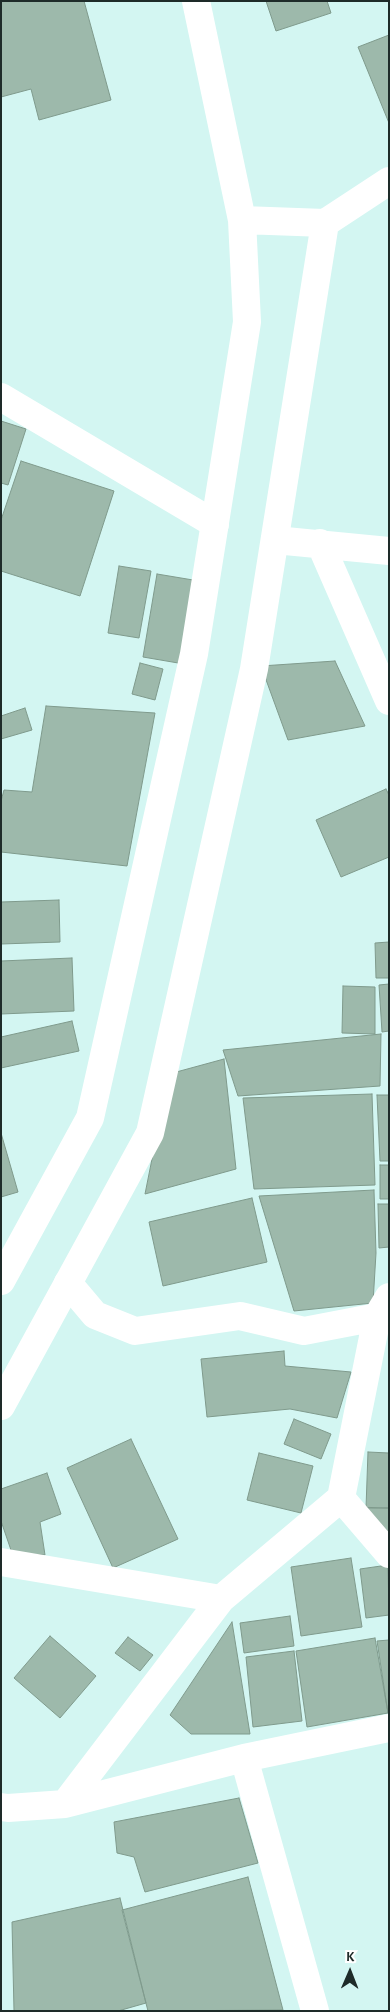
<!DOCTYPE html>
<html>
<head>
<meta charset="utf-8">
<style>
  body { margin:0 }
  #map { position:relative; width:390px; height:2012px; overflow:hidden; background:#d3f6f2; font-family:"Alegreya Sans",sans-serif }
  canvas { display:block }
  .frame { position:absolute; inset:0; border:2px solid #1e2b29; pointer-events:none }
  .north { position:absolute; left:325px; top:1947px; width:50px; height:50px; -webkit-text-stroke:4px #fff; paint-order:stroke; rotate:1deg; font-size:14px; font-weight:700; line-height:20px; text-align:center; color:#1e2b29 }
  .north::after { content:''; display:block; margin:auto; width:18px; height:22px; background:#1e2b29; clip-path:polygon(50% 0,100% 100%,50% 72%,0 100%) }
</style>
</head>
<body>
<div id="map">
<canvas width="390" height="2012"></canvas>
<div class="frame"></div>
<div class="north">K</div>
</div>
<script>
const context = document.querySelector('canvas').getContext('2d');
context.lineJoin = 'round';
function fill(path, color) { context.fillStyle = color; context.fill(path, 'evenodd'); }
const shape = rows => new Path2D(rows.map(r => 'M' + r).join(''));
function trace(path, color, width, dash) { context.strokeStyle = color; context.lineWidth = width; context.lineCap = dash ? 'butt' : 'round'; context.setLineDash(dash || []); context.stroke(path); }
const building = shape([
  [1,1,84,1,111,100,39,120,31,89,1,97,1,1],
  [266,1,327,1,331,13,276,31,266,1],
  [389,35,389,123,358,47,389,35],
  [1,421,26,429,8,485,1,483,1,421],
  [21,461,114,491,80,596,1,571,1,520,21,461],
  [119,566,151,571,139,638,108,633,119,566],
  [157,574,199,581,184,664,143,657,157,574],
  [335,661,365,726,288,740,261,666,335,661],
  [140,663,163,669,155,700,132,694,140,663],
  [46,706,155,713,127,866,1,852,1,801,4,790,32,792,46,706],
  [25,708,32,730,1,739,1,716,25,708],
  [386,789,389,795,389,857,341,877,316,820,386,789],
  [59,900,60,942,1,944,1,902,59,900],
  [389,942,389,978,376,978,375,943,389,942],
  [72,958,74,1011,1,1014,1,961,72,958],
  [389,984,389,1031,382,1032,379,985,389,984],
  [343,986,375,987,375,1034,342,1033,343,986],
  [72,1021,79,1051,1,1068,1,1037,72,1021],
  [381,1034,380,1086,238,1096,223,1050,381,1034],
  [224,1059,236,1169,145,1194,169,1074,224,1059],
  [372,1094,375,1185,254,1189,243,1098,372,1094],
  [377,1095,389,1095,389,1161,380,1161,377,1095],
  [1,1133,18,1192,1,1197,1,1133],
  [380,1165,389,1165,389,1199,380,1199,380,1165],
  [374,1190,376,1253,373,1303,294,1311,259,1196,374,1190],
  [252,1198,267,1262,163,1286,149,1222,252,1198],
  [378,1204,389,1204,389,1247,379,1248,378,1204],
  [284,1351,285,1366,351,1372,337,1418,290,1409,207,1417,201,1359,284,1351],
  [294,1419,331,1434,321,1459,284,1444,294,1419],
  [131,1439,178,1539,113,1568,67,1468,131,1439],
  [368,1452,389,1453,389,1508,366,1508,368,1452],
  [259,1453,313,1466,301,1513,247,1500,259,1453],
  [47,1473,61,1514,40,1522,45,1555,12,1553,1,1521,1,1489,47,1473],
  [354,1507,389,1508,389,1543,354,1507],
  [351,1558,362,1627,301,1636,291,1567,351,1558],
  [388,1565,389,1615,366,1618,360,1569,388,1565],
  [290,1616,294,1646,244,1653,240,1623,290,1616],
  [232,1622,250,1734,191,1734,170,1715,232,1622],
  [50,1636,96,1676,60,1718,14,1678,50,1636],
  [128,1637,153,1655,140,1671,115,1653,128,1637],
  [375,1638,388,1713,307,1727,296,1651,375,1638],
  [389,1640,389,1713,388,1713,377,1641,389,1640],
  [294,1651,302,1721,253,1727,246,1657,294,1651],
  [239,1798,258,1863,145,1892,134,1857,117,1853,114,1822,239,1798],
  [248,1877,283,2010,148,2011,122,1910,248,1877],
  [120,1898,146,2003,118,2011,14,2011,12,1922,120,1898]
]);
const minor = shape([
  [1,397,215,524],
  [275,540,389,551],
  [320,543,389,701],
  [68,1283,95,1315,135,1331,240,1316,304,1331,377,1317],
  [389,1297,377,1317,341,1498,389,1554],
  [1,1562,221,1599],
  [244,1758,315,2011],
  [65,1804,221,1599,341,1498],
  [1,1807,8,1808,65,1804,244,1758,389,1728]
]);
const secondary = shape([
  [242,220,325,223,389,181],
  [1,1281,90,1118,194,654,247,322,242,220,196,1],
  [1,1406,150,1133,254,669,325,223]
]);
fill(building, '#9db9ab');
trace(building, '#7f9a8c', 1);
trace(minor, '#fff', 28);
trace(secondary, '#fff', 28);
</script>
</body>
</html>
